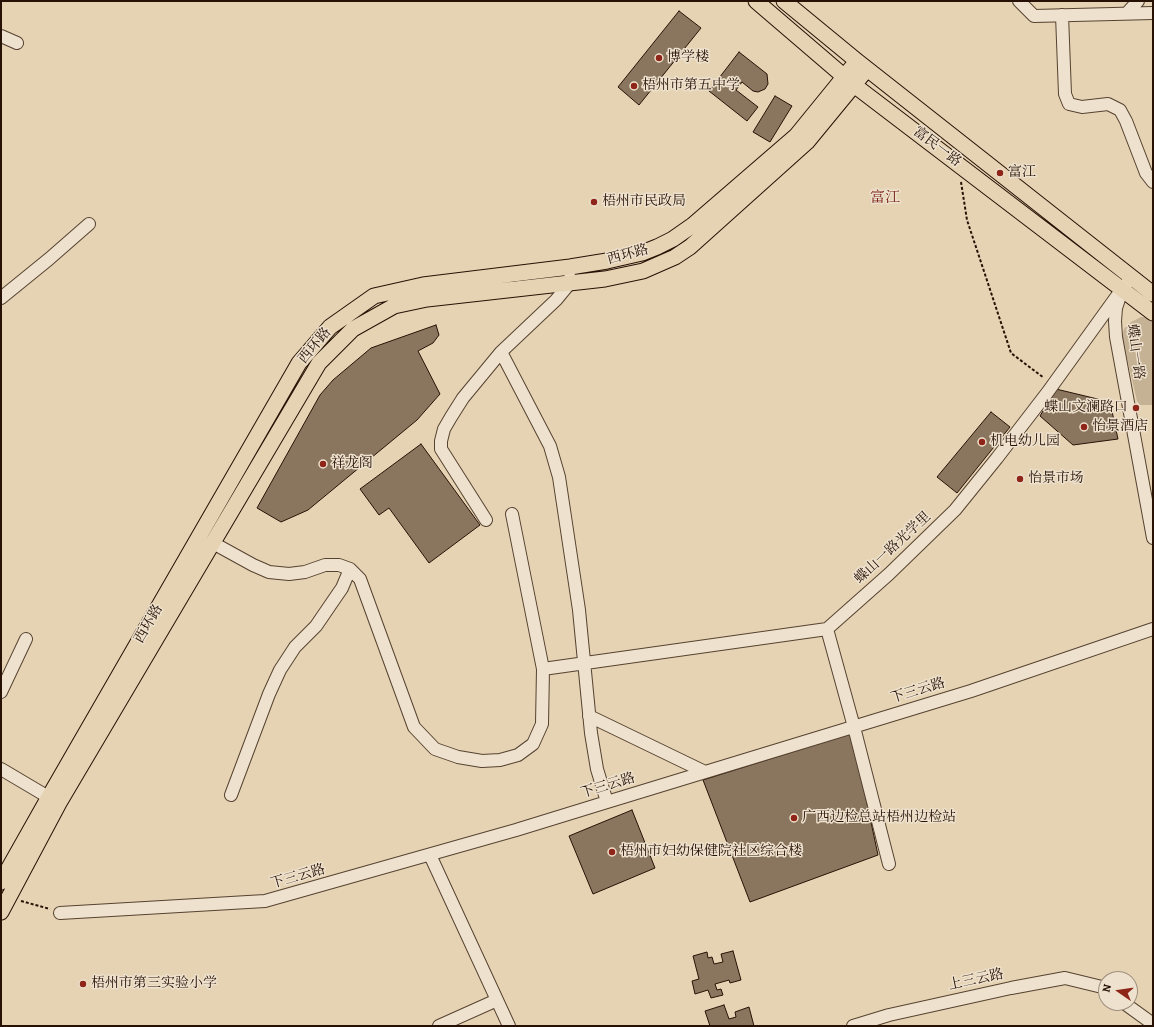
<!DOCTYPE html>
<html>
<head>
<meta charset="utf-8">
<style>
  body { margin:0 }
  #map { position:relative; width:1154px; height:1027px; overflow:hidden; background:#e5d3b3; font-family:Alegreya,serif }
  canvas { display:block }
  .frame { position:absolute; inset:0; border:2px solid #271105; pointer-events:none }
  .north { position:absolute; left:1098px; top:971px; width:40px; height:40px; box-sizing:border-box; background:#eee2ce; border:1px solid #9e8e7e; border-radius:50%; rotate:283deg; font-size:11px; font-weight:700; line-height:16px; text-align:center; color:#271105 }
  .north::after { content:''; display:block; margin:auto; width:14px; height:18px; background:#8f2418; clip-path:polygon(50% 0,100% 100%,50% 72%,0 100%) }
</style>
</head>
<body>
<div id="map">
<canvas width="1154" height="1027"></canvas>
<div class="frame"></div>
<div class="north">N</div>
</div>
<script>
const context = document.querySelector('canvas').getContext('2d');
context.lineJoin = 'round';
function fill(path, color) { context.fillStyle = color; context.fill(path, 'evenodd'); }
const shape = rows => new Path2D(rows.map(r => 'M' + r).join(''));
function trace(path, color, width, dash) { context.strokeStyle = color; context.lineWidth = width; context.lineCap = dash ? 'butt' : 'round'; context.setLineDash(dash || []); context.stroke(path); }
function write(font, color, halo, rows, align = 'center') {
  context.font = font + ' Alegreya,"Noto Serif SC",serif'; context.lineWidth = 3; context.setLineDash([]); context.textBaseline = 'middle'; context.strokeStyle = halo; context.fillStyle = color; for (const [text, x, y, turn = 0] of rows) {
    context.save(); context.translate(x, y); context.rotate((+turn || 0) * Math.PI / 180); context.textAlign = isNaN(turn) ? turn : align; if (halo) context.strokeText(text, 0, 0); context.fillText(text, 0, 0); context.restore();
  }
}
const green = shape([
  [1141,317,1147,317,1153,322,1153,405,1140,405,1137,401,1122,336,1124,329,1131,322]
]);
const building = shape([
  [679,11,701,28,639,105,618,87,679,11],
  [739,52,767,74,768,84,765,89,758,92,753,91,742,82,736,90,758,107,747,121,709,91,739,52],
  [775,96,792,106,770,142,753,132,775,96],
  [436,325,439,335,433,343,418,351,440,394,417,420,308,510,281,522,257,508,320,395,333,380,371,348,436,325],
  [1056,389,1110,402,1118,439,1073,445,1040,416,1056,389],
  [991,412,1010,427,957,493,937,477,991,412],
  [421,444,480,525,429,563,389,508,379,515,360,489,421,444],
  [852,733,878,855,750,902,703,780,852,733],
  [632,810,655,868,593,894,569,836,632,810],
  [733,951,741,980,730,983,729,980,715,984,717,990,721,989,723,995,711,998,708,990,695,994,692,981,699,979,693,956,707,952,708,958,712,957,714,964,723,962,721,954,733,951],
  [724,1005,729,1019,736,1017,735,1012,749,1007,754,1026,710,1026,705,1011,724,1005]
]);
const path = shape([
  [961,182,967,220,1011,353,1044,378],
  [21,901,50,909]
]);
const minor = shape([
  [1019,1,1034,16,1153,13],
  [1127,13,1138,1],
  [1062,15,1065,94,1069,104,1082,107,1108,104,1120,110,1126,121,1146,173,1153,182],
  [1,36,17,43],
  [570,278,570,283,556,300,501,352,550,446,559,477,579,610,591,733,597,769,607,802],
  [1120,296,1116,308,1115,321,1116,337,1153,538],
  [1,298,49,259,89,224],
  [486,520,441,449,441,441,444,429,451,417,463,398,501,352],
  [213,543,253,565,269,572,289,574,305,572,325,565,339,565,350,569,360,579,414,727,435,749,458,757,482,761,500,760,518,755,533,744,542,724,543,669,512,514],
  [827,629,854,727,889,864],
  [543,669,827,629,889,574,955,510,997,458,1047,393,1122,289,1132,277],
  [1,692,26,639],
  [589,716,705,772],
  [1,769,55,801],
  [231,795,269,694,280,670,295,647,316,626,331,604,342,588,350,569],
  [430,855,509,1026],
  [60,913,265,901,516,830,607,802,971,691,1153,629],
  [1124,1003,1153,1024],
  [439,1026,497,1000],
  [853,1026,889,1015,1011,988,1065,978,1102,987,1106,990]
]);
const major = shape([
  [756,1,854,85,1153,313],
  [784,1,857,61,1153,294],
  [1,882,49,797,299,363,330,327,374,296,423,285,570,267,607,261,642,253,657,247,673,239,693,225,796,136,857,61],
  [1,912,59,803,319,363,353,329,394,306,427,299,605,279,643,271,675,257,690,247,807,142,867,69]
]);
const markers = [
  [659,58,4,"#8f2418"],
  [634,86,4,"#8f2418"],
  [1000,173,4,"#8f2418"],
  [594,202,4,"#8f2418"],
  [1136,408,4,"#8f2418"],
  [1084,427,4,"#8f2418"],
  [982,442,4,"#8f2418"],
  [323,464,4,"#8f2418"],
  [1020,479,4,"#8f2418"],
  [794,818,4,"#8f2418"],
  [612,852,4,"#8f2418"],
  [83,984,4,"#8f2418"]
];
const poiNames = [
  ["博学楼",667,58],
  ["梧州市第五中学",642,86],
  ["富江",1008,173],
  ["梧州市民政局",602,202],
  ["蝶山文澜路口",1128,408,"right"],
  ["怡景酒店",1092,427],
  ["机电幼儿园",990,442],
  ["祥龙阁",331,464],
  ["怡景市场",1028,479],
  ["广西边检总站梧州边检站",802,818],
  ["梧州市妇幼保健院社区综合楼",620,852],
  ["梧州市第三实验小学",91,984]
];
const streetNames = [
  ["富民一路",937,147,37],
  ["西环路",628,255,-15],
  ["西环路",315,346,-50],
  ["蝶山一路",1135,352,82],
  ["蝶山一路光学里",893,548,-43],
  ["西环路",149,624,-60],
  ["下三云路",918,691,-17],
  ["下三云路",608,786,-17],
  ["下三云路",298,877,-16],
  ["上三云路",976,980,-12]
];
const neighbourhoodNames = [
  ["富江",885,198]
];
fill(green, '#c5b295');
fill(building, '#8a765f');
trace(building, '#271105', 1);
trace(minor, '#564230', 14);
trace(major, '#271105', 17);
trace(path, '#271105', 2, [3, 2]);
trace(minor, '#eee2ce', 12);
trace(major, '#e5d3b3', 15);
for (const [x, y, r, color] of markers) { const dot = new Path2D(); dot.arc(x, y, r, 0, 2 * Math.PI); context.fillStyle = color; context.fill(dot); trace(dot, '#eee2ce', 1.5); }
write('14px', '#271105', '#eee2ce', poiNames, 'left');
write('14px', '#271105', '#eee2ce', streetNames);
write('15px', '#7a1f14', '#eee2ce', neighbourhoodNames);
</script>
</body>
</html>
